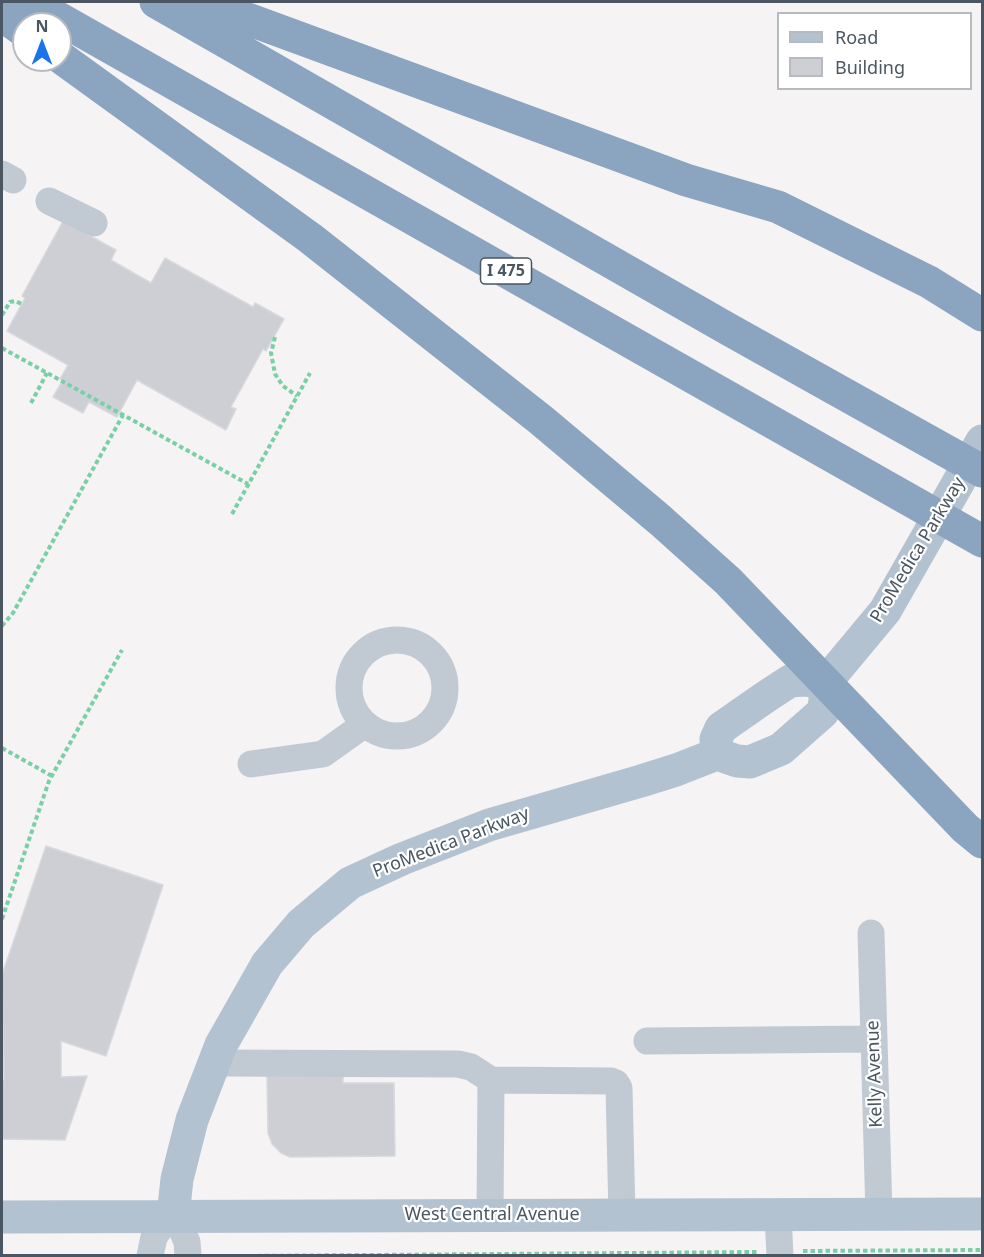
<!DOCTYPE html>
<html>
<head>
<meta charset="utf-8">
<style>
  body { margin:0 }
  #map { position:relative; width:984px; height:1257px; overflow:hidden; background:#f5f3f3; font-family:"Noto Sans",sans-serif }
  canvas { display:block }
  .frame { position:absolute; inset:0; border:3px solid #4a5661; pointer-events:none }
  .legend { position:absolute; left:777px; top:12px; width:195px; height:78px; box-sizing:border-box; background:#fff; border:2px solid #b7bbc0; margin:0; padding:8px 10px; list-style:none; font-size:18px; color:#4a5661 }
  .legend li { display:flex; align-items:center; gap:12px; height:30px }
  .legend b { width:30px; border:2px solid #b7bbc0 }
  .north { position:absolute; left:12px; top:12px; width:60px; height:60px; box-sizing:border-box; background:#fff; border:2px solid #b7bbc0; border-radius:50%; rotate:0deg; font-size:16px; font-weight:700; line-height:24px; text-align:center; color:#4a5661 }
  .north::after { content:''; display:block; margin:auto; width:21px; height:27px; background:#1a73e8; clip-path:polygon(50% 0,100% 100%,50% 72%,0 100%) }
</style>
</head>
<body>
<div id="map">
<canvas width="984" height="1257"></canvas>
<div class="frame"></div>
<ul class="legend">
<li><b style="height:8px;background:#b3c2d1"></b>Road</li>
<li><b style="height:16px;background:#cdcfd5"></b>Building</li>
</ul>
<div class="north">N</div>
</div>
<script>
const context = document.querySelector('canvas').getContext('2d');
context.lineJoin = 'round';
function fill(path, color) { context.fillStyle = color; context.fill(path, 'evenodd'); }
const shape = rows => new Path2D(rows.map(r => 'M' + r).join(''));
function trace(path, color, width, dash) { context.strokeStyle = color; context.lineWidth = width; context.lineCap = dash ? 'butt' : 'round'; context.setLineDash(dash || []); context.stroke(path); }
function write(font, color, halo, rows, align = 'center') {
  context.font = font + ' "Noto Sans",sans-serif'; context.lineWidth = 4.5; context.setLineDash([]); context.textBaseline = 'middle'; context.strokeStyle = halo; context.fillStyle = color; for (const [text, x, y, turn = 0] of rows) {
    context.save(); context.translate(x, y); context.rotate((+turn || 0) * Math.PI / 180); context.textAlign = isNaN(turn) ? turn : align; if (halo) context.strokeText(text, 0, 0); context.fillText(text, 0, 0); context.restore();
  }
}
const building = shape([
  [63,221,116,250,111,260,151,283,165,258,253,307,255,303,284,319,266,351,263,349,231,407,236,409,226,430,137,380,117,417,89,402,83,413,53,397,63,380,60,379,68,365,7,331,25,298,22,296,63,221],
  [46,846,163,885,106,1056,61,1041,61,1077,87,1076,65,1140,2,1139,2,1080,4,1080,2,975,46,846],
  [343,1075,343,1083,394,1083,395,1156,290,1157,281,1153,272,1144,268,1133,267,1076,343,1075]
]);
const path = shape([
  [2,315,10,302,15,301,22,304],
  [275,337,271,353,275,374,283,386,297,396],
  [2,348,248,484],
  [31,403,47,373],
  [232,514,310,373],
  [2,626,13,613,123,415],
  [2,748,52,776],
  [2,919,49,781,122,650],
  [803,1251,982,1250],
  [242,1256,757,1252]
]);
const minor = shape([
  [2,174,13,180],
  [49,201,94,223],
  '349 688a48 48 0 1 1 96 0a48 48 0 1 1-96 0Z',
  [251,764,323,754,365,724],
  [871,933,879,1215],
  [647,1041,874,1039],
  [215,1063,458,1064,471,1067,491,1080,611,1081,616,1083,619,1088,622,1215],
  [490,1215,491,1080],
  [778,1215,780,1256],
  [150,1256,154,1237,162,1225,173,1216,181,1228,187,1242,188,1256]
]);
const major = shape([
  [717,754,716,739,721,728,767,696,790,681,805,680,825,683],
  [173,1216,177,1179,192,1120,221,1045,267,964,301,924,350,883,402,859,489,825,641,781,676,770,717,754,737,761,750,762,781,749,823,712,825,701,825,683,885,611,982,441],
  [2,1217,982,1214]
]);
const highway = shape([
  [30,2,982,541],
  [156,2,728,329,982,471],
  [206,2,234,14,686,180,778,207,929,282,982,315],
  [2,15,24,31],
  [60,57,310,238,541,420,660,520,728,581,965,828,982,842]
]);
const shields = [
  [506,271,51]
];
const shieldNames = [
  ["I 475",506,271]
];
const streetNames = [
  ["ProMedica Parkway",918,550,-59],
  ["ProMedica Parkway",451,843,-21],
  ["Kelly Avenue",875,1074,-92],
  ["West Central Avenue",492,1215]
];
fill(building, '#cdcfd5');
trace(building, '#d7d9de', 1.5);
trace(path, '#7ad0a6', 4, [4.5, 3]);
trace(minor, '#c1cad2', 27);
trace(major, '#b3c2d1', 33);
trace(highway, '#8ba5c1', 33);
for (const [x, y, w] of shields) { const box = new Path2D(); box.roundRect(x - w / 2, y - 13, w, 26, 4.5); context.fillStyle = '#fff'; context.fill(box); trace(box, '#4a5661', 1.5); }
write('bold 16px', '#4a5661', null, shieldNames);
write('18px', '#4a5661', '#fff', streetNames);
</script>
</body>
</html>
